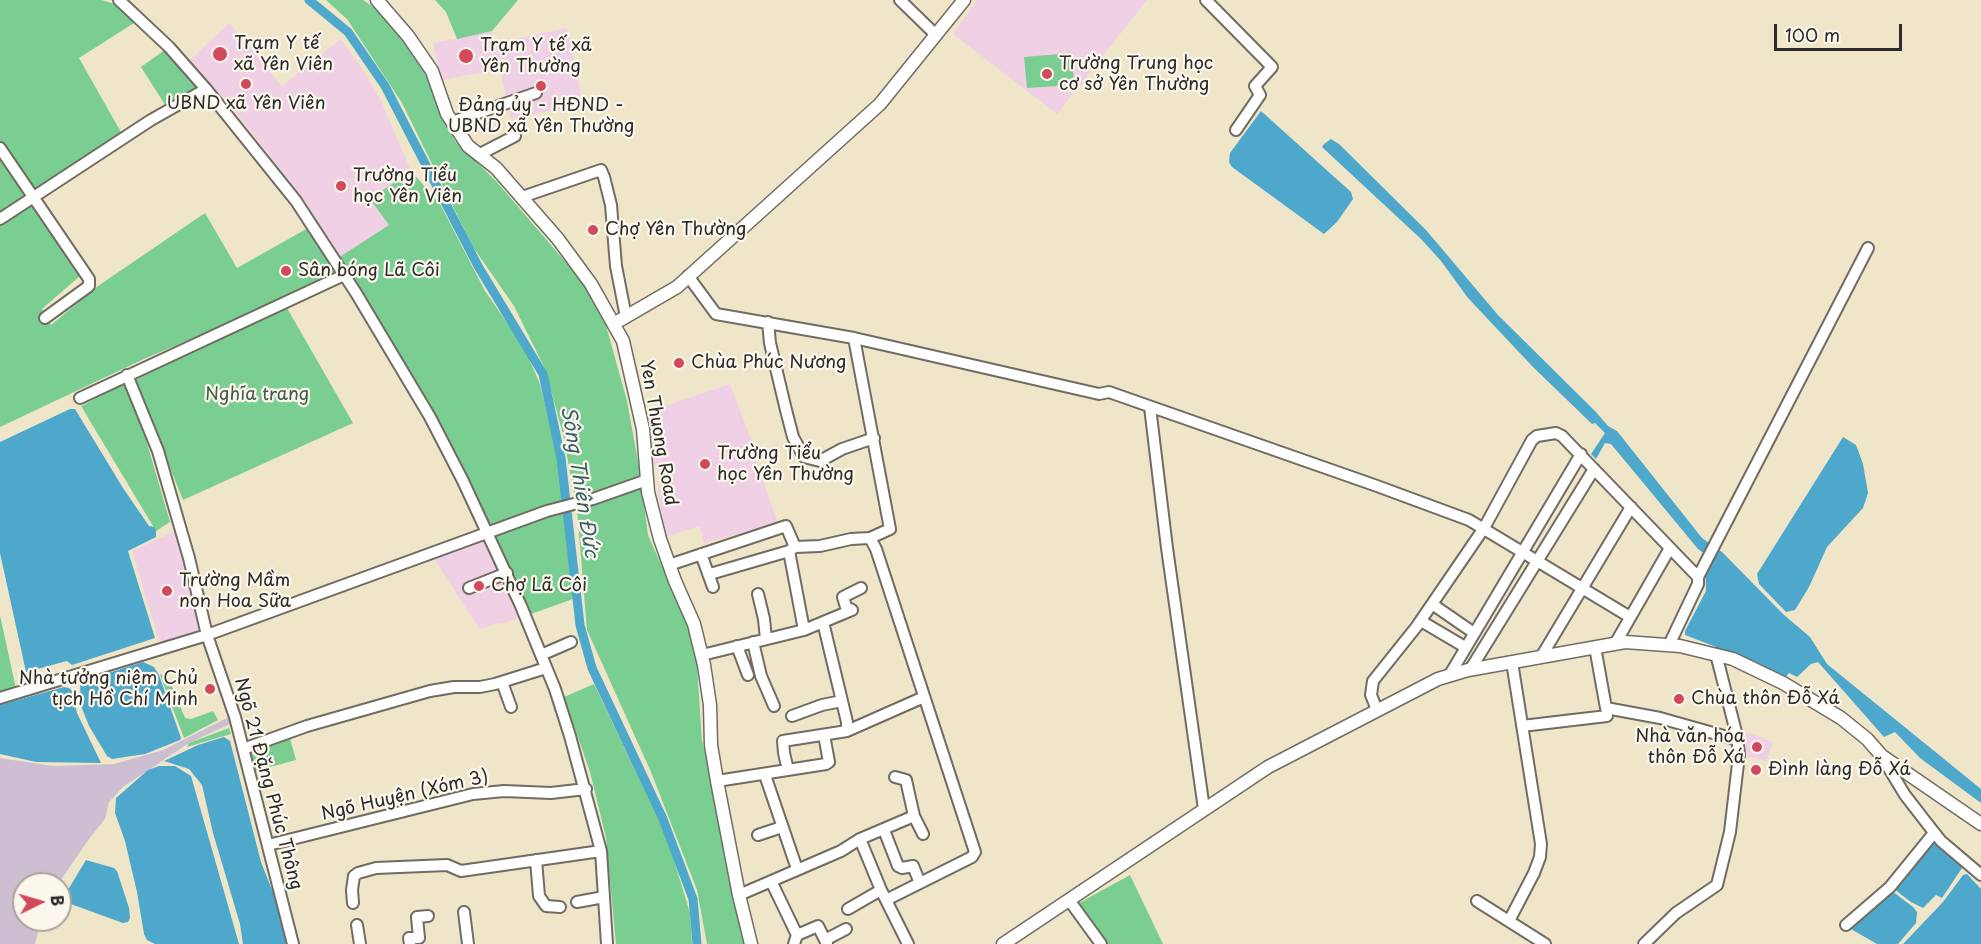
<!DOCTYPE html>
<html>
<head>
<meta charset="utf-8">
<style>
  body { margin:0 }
  #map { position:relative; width:1981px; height:944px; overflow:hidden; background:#efe6ca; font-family:"Playpen Sans",sans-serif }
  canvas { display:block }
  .north { position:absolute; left:12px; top:872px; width:60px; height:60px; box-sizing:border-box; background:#fbf7ec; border:2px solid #a8a59f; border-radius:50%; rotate:85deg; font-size:16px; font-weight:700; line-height:24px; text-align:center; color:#2b2b2b }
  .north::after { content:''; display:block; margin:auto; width:21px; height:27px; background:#d1495b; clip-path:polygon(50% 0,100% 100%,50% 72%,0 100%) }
  .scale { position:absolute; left:1774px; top:24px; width:128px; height:27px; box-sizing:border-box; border:3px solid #2b2b2b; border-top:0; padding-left:8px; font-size:18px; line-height:21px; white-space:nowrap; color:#2b2b2b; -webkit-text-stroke:4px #fbf7ec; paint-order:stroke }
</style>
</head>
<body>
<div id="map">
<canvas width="1981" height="944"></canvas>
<div class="north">B</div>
<div class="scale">100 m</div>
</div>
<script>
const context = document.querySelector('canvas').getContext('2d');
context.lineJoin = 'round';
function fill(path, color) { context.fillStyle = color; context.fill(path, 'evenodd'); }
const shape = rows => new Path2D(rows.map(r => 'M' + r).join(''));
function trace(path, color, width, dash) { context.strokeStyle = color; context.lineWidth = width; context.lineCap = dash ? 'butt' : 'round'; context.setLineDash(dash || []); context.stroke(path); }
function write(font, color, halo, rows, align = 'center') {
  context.font = font + ' "Playpen Sans",sans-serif'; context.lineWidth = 4.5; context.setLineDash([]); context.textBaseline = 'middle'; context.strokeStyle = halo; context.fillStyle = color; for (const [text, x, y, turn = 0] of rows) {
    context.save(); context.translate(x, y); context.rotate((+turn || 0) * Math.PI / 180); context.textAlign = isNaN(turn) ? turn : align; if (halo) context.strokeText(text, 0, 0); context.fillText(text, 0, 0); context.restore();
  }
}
const built = shape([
  [977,0,1147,0,1057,114,953,34],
  [229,23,282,86,341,39,367,76,380,98,411,171,370,199,389,225,338,258,317,222,282,172,241,119,190,60],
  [567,28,583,104,511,119,500,69,441,80,433,43,492,31,495,43],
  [730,384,752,442,754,457,778,523,704,543,700,526,665,537,658,489,660,481,657,467,650,460,644,413],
  [175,531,201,631,160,644,132,551],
  [484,539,520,618,499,624,496,623,480,630,431,554],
  [1747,732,1773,742,1767,761,1742,755,1741,752]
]);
const industrial = shape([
  [229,717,232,723,189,743,123,787,109,802,105,819,89,839,58,884,24,884,24,920,41,920,35,944,0,944,0,758,53,766,114,764,163,750]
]);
const green = shape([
  [0,0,101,0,115,4,134,23,79,58,122,134,34,190,0,140],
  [326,0,363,0,381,12,418,58,455,141,496,181,581,280,605,322,627,401,640,472,648,535,682,612,696,651,702,741,722,819,746,944,707,944,697,890,651,772,587,630,577,510,563,434,545,369,514,306,473,247,402,103,347,19],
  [435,0,518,0,492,31,457,39,446,12],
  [166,49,203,89,167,108,141,67],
  [1072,53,1074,85,1027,88,1024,57],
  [0,158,80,276,42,309,51,325,98,286,205,213,237,268,308,228,336,273,261,310,146,358,0,427],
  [411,171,440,204,485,291,524,347,540,384,558,459,573,599,531,614,439,421,338,258,389,225,370,199],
  [287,308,353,423,183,500,135,380],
  [129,381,170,522,156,531,81,406],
  [0,615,16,689,0,694],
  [166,672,185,718,191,719,213,711,218,720,184,738,160,675],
  [594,684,667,837,690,913,692,944,616,944,606,838,590,772,564,697],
  [229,728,231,734,187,747,189,743],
  [289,735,296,760,252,772,245,750],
  [1130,875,1163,944,1108,944,1079,903]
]);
const water = shape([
  [1261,111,1351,192,1353,199,1337,222,1324,234,1232,167,1229,162,1230,153],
  [1331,139,1339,144,1426,230,1498,315,1595,411,1608,426,1617,431,1702,538,1722,552,1784,615,1810,637,1827,664,1981,789,1981,803,1920,758,1895,732,1884,737,1818,662,1811,664,1797,677,1789,673,1785,678,1758,663,1685,635,1685,631,1706,591,1705,554,1698,549,1611,444,1605,443,1596,459,1591,454,1605,433,1595,423,1592,424,1533,367,1468,298,1441,261,1421,239,1322,147,1324,144],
  [70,409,75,409,123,488,149,526,154,527,156,531,156,537,128,551,155,638,72,665,67,661,26,672,0,553,0,442],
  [1843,437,1856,445,1859,453,1863,464,1868,493,1863,508,1827,547,1809,587,1795,610,1786,612,1759,584,1757,574],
  [143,662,154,667,159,675,181,738,180,740,145,754,112,759,107,756,89,726,81,706,80,682],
  [64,687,69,688,72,691,77,713,101,763,36,762,0,754,0,705],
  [224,737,230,741,261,862,274,895,288,944,243,944,240,924,213,833,202,785,189,769,164,761,198,745],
  [159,766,175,766,191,776,239,944,155,944,147,940,144,934,137,892,125,841,115,813,116,798,148,770],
  [1932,841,1962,862,1962,868,1942,898,1936,895,1923,908,1911,902,1899,893,1896,890,1896,884],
  [86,860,114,868,117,871,129,908,130,918,128,922,123,923,68,903,63,898],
  [1967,874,1981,889,1981,944,1903,944,1943,902,1963,875],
  [1892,891,1913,907,1917,912,1916,923,1898,944,1877,944,1851,929,1851,925]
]);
const canal = shape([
  [309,0,348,32,385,86,478,266,543,374,561,458,580,625,592,668,663,819,693,899,697,944]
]);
const minor = shape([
  [119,0,169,47,206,89,296,201,356,293,430,417,463,481,521,606,555,689,570,736,601,851,607,944],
  [900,0,936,35],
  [1206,0,1272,67,1255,86,1260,95,1236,130],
  [452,122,536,93],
  [0,148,89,279,89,286,45,318],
  [478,155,515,136],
  [522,197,601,170,604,177,611,205,616,266,626,317],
  [0,219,151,120,206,89],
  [688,276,716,314,854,338,1099,394,1109,392,1377,486,1469,520,1630,617],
  [768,322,770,343,786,410,793,437,804,457,820,461,842,449,874,438],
  [127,375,158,451,189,558,207,635,235,717,293,944],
  [80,398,344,275],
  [1150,407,1167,548,1204,809],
  [870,538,876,549,975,852,972,857,886,900],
  [789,551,804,630],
  [701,554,713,587],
  [669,565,786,526,795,547],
  [710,574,789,551,795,547,820,546,851,539,870,538,890,529,854,338],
  [469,588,507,573],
  [758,594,764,619,766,639],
  [1432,604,1474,633],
  [852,610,846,607,843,597,861,588],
  [1421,621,1465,647],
  [823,622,847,722,847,731],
  [753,642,761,676,774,706],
  [1615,644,1670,548],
  [1669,645,1698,584,1698,577,1868,248],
  [737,646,748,675],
  [1595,647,1606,708,1660,718,1738,740],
  [541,655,571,642],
  [702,655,804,630,852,610],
  [1541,657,1631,507],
  [1470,670,1594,469],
  [1449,676,1581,454],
  [502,682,511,707],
  [0,698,207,635,547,511,593,499,647,480],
  [1377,710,1371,695,1373,681,1417,626,1484,528,1532,440,1537,436,1556,433,1562,436,1698,577],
  [792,716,822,705,842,701],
  [1522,726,1607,716],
  [243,749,307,726,430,691,454,687,480,687,495,684,546,668],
  [1882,757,1905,795,1929,826,1941,841,1981,875],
  [788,770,784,753,783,741,847,731,924,697],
  [765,775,797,869],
  [895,777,906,780,914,816,923,834],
  [717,781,826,764,829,762,824,735],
  [884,830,898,866,902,868,913,866,920,883],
  [758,835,782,827],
  [860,839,881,890,908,944],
  [268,845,473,794,504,791,551,793,586,789],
  [536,860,539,896,546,906,560,907],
  [771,881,797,935,794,944],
  [739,895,841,851,860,839,914,816],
  [1069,900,1101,944],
  [1477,901,1545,944],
  [577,902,604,897],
  [353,903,352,890,354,876,358,873,376,868,447,865,461,871,601,851],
  [848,909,881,890],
  [464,912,468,944],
  [1509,921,1534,873,1540,857,1541,844,1512,662],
  [357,925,360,944],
  [1846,925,1890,887,1934,833],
  [797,935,818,926,827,944],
  [825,940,846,929],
  [410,944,409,938,419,938,417,917,428,916],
  [1644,944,1676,913,1717,885,1730,832,1739,755,1737,736,1716,654]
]);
const major = shape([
  [377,0,408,36,432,71,447,114,468,146,496,168,558,239,591,284,623,341,643,429,648,492,660,539,675,581,694,624,704,665,710,705,711,745,717,781,739,895,751,944],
  [615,323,677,287,880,104,964,0],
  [1003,944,1268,767,1438,679,1468,670,1625,642,1680,646,1733,659,1783,683,1841,718,1867,739,1882,756,1981,824]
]);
const markers = [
  [220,54,8,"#d1495b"],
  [466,56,8,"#d1495b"],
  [1047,74,6,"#d1495b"],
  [246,84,6,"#d1495b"],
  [541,86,6,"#d1495b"],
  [341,186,6,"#d1495b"],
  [593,230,6,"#d1495b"],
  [286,271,6,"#d1495b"],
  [679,363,6,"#d1495b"],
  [705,464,6,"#d1495b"],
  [479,586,6,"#d1495b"],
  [167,591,6,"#d1495b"],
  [210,689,6,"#d1495b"],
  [1679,699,6,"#d1495b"],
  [1757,747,6,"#d1495b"],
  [1756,770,6,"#d1495b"]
];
const poiNames = [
  ["Trạm Y tế",234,44],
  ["xã Yên Viên",234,65],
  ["Trạm Y tế xã",480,46],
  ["Yên Thường",480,67],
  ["Trường Trung học",1059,64],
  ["cơ sở Yên Thường",1059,85],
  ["UBND xã Yên Viên",246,104,"center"],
  ["Đảng ủy - HĐND -",541,106,"center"],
  ["UBND xã Yên Thường",541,127,"center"],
  ["Trường Tiểu",353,176],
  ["học Yên Viên",353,197],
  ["Chợ Yên Thường",605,230],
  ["Sân bóng Lã Côi",298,271],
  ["Chùa Phúc Nương",691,363],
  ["Trường Tiểu",717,454],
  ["học Yên Thường",717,475],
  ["Trường Mầm",179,581],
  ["non Hoa Sữa",179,602],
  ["Chợ Lã Côi",491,586],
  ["Nhà tưởng niệm Chủ",198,679,"right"],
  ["tịch Hồ Chí Minh",198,700,"right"],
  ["Chùa thôn Đỗ Xá",1691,699],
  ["Nhà văn hóa",1745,737,"right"],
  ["thôn Đỗ Xá",1745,758,"right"],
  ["Đình làng Đỗ Xá",1768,770]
];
const parkNames = [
  ["Nghĩa trang",257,395]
];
const streetNames = [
  ["Yen Thuong Road",658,433,80],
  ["Ngõ 21 Đặng Phúc Thông",268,784,75],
  ["Ngõ Huyện (Xóm 3)",405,796,-13]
];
const waterNames = [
  ["Sông Thiên Đức",579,482,81]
];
fill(built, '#f0d0e4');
fill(industrial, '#cebed1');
fill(green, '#7ace91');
fill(water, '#4da8cb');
trace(canal, '#4da8cb', 9);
trace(minor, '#706c63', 14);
trace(major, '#706c63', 15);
trace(minor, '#fff', 10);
trace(major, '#fff', 12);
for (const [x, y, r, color] of markers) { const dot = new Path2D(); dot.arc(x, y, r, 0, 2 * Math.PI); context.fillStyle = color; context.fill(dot); trace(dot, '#fbf7ec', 2); }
write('18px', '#2b2b2b', '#fbf7ec', poiNames, 'left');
write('18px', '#435c4a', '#fbf7ec', parkNames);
write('18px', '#2b2b2b', '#fbf7ec', streetNames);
write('italic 20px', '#395d6b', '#fbf7ec', waterNames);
</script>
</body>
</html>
